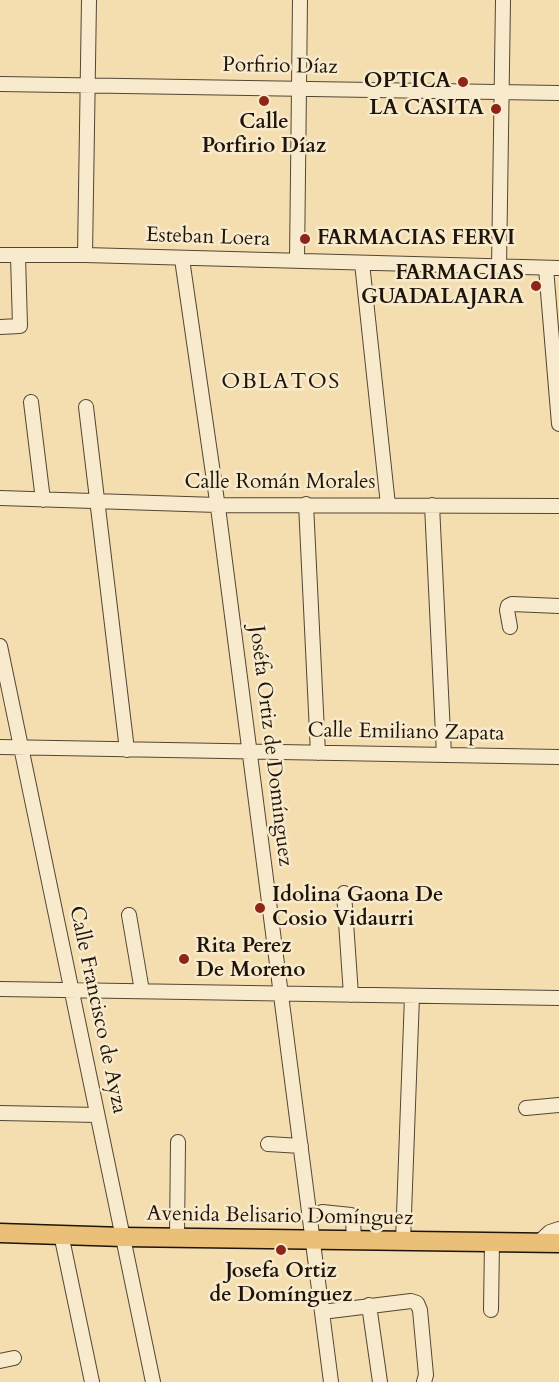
<!DOCTYPE html>
<html>
<head>
<meta charset="utf-8">
<style>
  body { margin:0 }
  canvas { display:block; background:#f4deb0 }
</style>
</head>
<body>
<canvas width="559" height="1382"></canvas>
<script>
const context = document.querySelector('canvas').getContext('2d');
context.lineJoin = 'round';
const shape = rows => new Path2D(rows.map(r => 'M' + r).join(''));
function trace(path, color, width, dash) { context.strokeStyle = color; context.lineWidth = width; context.lineCap = dash ? 'butt' : 'round'; context.setLineDash(dash || []); context.stroke(path); }
function write(font, color, halo, rows, align = 'center') {
  context.font = font + ' Cardo,serif'; context.lineWidth = 5; context.setLineDash([]); context.textBaseline = 'middle'; context.strokeStyle = halo; context.fillStyle = color; for (const [text, x, y, turn = 0] of rows) {
    context.save(); context.translate(x, y); context.rotate((+turn || 0) * Math.PI / 180); context.textAlign = isNaN(turn) ? turn : align; if (halo) context.strokeText(text, 0, 0); context.fillText(text, 0, 0); context.restore();
  }
}
const minor = shape([
  [0,84,559,93],
  [0,255,85,255,559,268],
  [85,255,89,0],
  [182,259,219,515,331,1382],
  [297,261,300,0],
  [362,263,388,505],
  [499,267,503,0],
  [546,268,559,424],
  [0,327,20,326,18,256],
  [31,402,43,500],
  [86,407,127,750],
  [0,498,217,505,559,506],
  [306,504,318,753],
  [432,505,444,755],
  [510,627,507,610,508,606,512,604,559,606],
  [0,646,153,1382],
  [0,747,559,757],
  [344,893,351,995],
  [129,915,142,991],
  [0,989,559,998],
  [526,1108,559,1105],
  [0,1113,97,1115],
  [268,1144,301,1146],
  [322,1212,351,1215,353,1219,354,1240],
  [61,1234,92,1382],
  [177,1237,178,1142],
  [403,1241,412,996],
  [538,1243,550,1232,559,1229],
  [369,1305,380,1382],
  [491,1310,492,1242],
  [322,1312,411,1301,417,1303,420,1310,426,1375,424,1382],
  [0,1361,14,1358]
]);
const major = shape([
  [0,1233,123,1237,559,1243]
]);
const markers = [
  [463,82,6,"#8f2418"],
  [264,101,6,"#8f2418"],
  [496,109,6,"#8f2418"],
  [305,239,6,"#8f2418"],
  [536,286,6,"#8f2418"],
  [260,908,6,"#8f2418"],
  [184,959,6,"#8f2418"],
  [281,1250,6,"#8f2418"]
];
const streetNames = [
  ["Porfirio Díaz",280,67,1],
  ["Esteban Loera",208,238,2],
  ["Calle Román Morales",280,483],
  ["Calle Emiliano Zapata",406,733,1],
  ["Joséfa Ortiz de Domínguez",270,746,83],
  ["Calle Francisco de Ayza",97,1010,78],
  ["Avenida Belisario Domínguez",280,1217,1]
];
const poiNames = [
  ["OPTICA",451,82],
  ["LA CASITA",484,109],
  ["Calle",264,123,"center"],
  ["Porfirio Díaz",264,147,"center"],
  ["FARMACIAS FERVI",317,239,"left"],
  ["FARMACIAS",524,274],
  ["GUADALAJARA",524,298],
  ["Idolina Gaona De",272,896,"left"],
  ["Cosio Vidaurri",272,920,"left"],
  ["Rita Perez",196,947,"left"],
  ["De Moreno",196,971,"left"],
  ["Josefa Ortiz",281,1272,"center"],
  ["de Domínguez",281,1296,"center"]
];
const neighbourhoodNames = [
  ["OBLATOS",281,383]
];
trace(minor, '#544634', 16);
trace(major, '#1f140a', 21);
trace(minor, '#f8eacc', 14);
trace(major, '#eabf78', 18);
for (const [x, y, r, color] of markers) { const dot = new Path2D(); dot.arc(x, y, r, 0, 2 * Math.PI); context.fillStyle = color; context.fill(dot); trace(dot, '#f8eacc', 2); }
write('21px', '#1f140a', '#f8eacc', streetNames);
write('bold 21px', '#1f140a', '#f8eacc', poiNames, 'right');
context.letterSpacing = '1.5px';
write('22px', '#1f140a', '#f8eacc', neighbourhoodNames);
context.letterSpacing = '0px';
</script>
</body>
</html>
